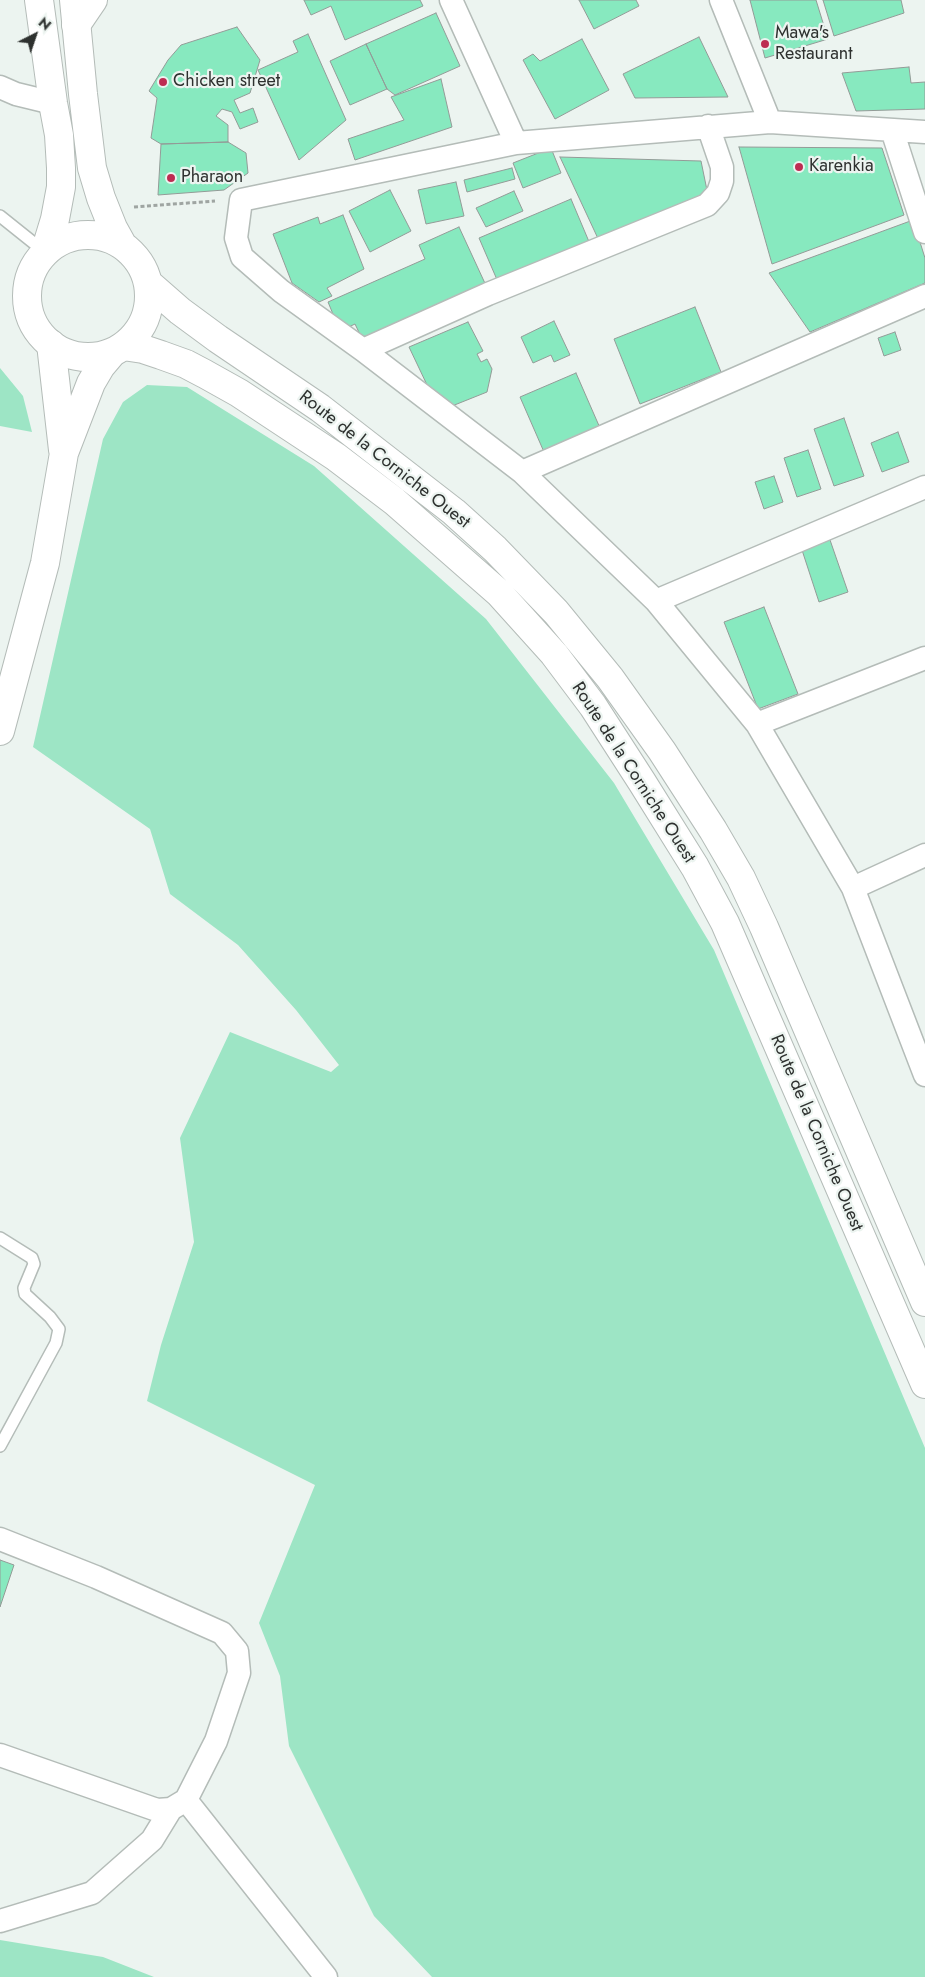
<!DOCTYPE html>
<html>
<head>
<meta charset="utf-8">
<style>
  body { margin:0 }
  #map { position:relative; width:925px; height:1977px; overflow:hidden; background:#ecf4f0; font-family:Jost,sans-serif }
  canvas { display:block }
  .north { position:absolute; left:10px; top:10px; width:50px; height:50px; -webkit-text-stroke:4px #ecf4f0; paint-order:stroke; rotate:41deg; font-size:14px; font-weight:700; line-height:20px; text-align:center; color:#2e312f }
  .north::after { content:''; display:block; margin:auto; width:18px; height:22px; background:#2e312f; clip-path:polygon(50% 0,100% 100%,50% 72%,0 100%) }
</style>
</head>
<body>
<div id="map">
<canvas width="925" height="1977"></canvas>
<div class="north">N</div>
</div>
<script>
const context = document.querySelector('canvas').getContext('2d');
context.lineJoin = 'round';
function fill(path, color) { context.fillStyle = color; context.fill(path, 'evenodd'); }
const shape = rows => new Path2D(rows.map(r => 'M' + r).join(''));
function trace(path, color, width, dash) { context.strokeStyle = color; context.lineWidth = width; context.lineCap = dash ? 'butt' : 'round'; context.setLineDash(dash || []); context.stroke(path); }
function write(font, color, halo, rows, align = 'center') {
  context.font = font + ' Jost,sans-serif'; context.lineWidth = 4.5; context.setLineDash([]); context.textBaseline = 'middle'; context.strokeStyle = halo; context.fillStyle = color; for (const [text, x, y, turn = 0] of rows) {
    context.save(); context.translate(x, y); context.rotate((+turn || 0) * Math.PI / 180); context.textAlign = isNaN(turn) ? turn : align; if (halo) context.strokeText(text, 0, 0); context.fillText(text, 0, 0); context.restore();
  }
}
const green = shape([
  [0,368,23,396,32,432,0,426],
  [147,385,187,387,314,466,486,619,614,783,714,950,925,1448,925,1977,432,1977,374,1916,289,1746,280,1676,259,1623,315,1485,147,1401,161,1345,194,1242,180,1138,230,1032,331,1072,339,1065,296,1010,238,945,170,894,150,829,33,747,103,439,123,402],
  [0,1940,103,1957,154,1977,0,1977]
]);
const building = shape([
  [304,0,420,0,423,6,345,40,331,6,311,15,304,0],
  [579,0,636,0,639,6,594,29,579,0],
  [750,0,816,0,828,39,765,58,750,0],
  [823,0,901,0,904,13,834,36,823,0],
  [436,13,460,66,395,95,387,89,366,44,436,13],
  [237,27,260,60,250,93,234,100,240,113,253,108,258,122,240,129,232,112,222,109,216,116,228,125,228,142,161,144,151,138,157,98,149,91,168,60,181,45,237,27],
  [308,34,346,120,299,160,258,70,298,52,293,41,308,34],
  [699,37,728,97,635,98,623,74,699,37],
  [582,39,609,90,555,119,523,60,533,54,540,61,582,39],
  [366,44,387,89,350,105,330,61,366,44],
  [909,67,911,83,925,82,925,109,856,111,842,73,909,67],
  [441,79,452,127,355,160,348,139,404,120,391,97,441,79],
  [228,142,246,153,248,173,224,190,158,195,161,144,228,142],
  [739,147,882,148,904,215,772,264,739,147],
  [551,148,561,173,523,188,513,163,551,148],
  [560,157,701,161,709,200,601,245,560,157],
  [512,168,515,179,467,192,464,180,512,168],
  [456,182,464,216,426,224,418,190,456,182],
  [390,190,411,231,370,252,349,211,390,190],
  [514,191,523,211,486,227,476,208,514,191],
  [571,199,590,244,498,282,479,238,571,199],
  [343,215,364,269,327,288,332,296,319,302,292,283,273,234,318,217,320,224,343,215],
  [913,220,925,258,925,283,810,332,769,273,913,220],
  [459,227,489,292,366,347,355,324,340,331,328,302,425,259,419,245,459,227],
  [695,307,721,372,640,404,614,339,695,307],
  [554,321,570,355,554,362,551,355,533,363,521,337,554,321],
  [468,322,483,351,477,354,481,362,487,359,492,369,487,392,452,406,428,387,409,347,468,322],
  [895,332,901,350,884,356,878,338,895,332],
  [576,373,600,428,544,452,520,397,576,373],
  [844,418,864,476,834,486,814,429,844,418],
  [898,432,909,462,882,472,871,443,898,432],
  [808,450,821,489,797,497,784,458,808,450],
  [774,476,783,502,764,509,755,482,774,476],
  [829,537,848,592,819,602,801,547,829,537],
  [764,607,798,694,758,709,724,622,764,607],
  [0,1560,14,1565,0,1607,0,1560]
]);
const path = shape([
  [134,207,215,201]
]);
const lane = shape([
  [0,216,45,252],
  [0,1238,32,1258,34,1264,24,1288,25,1294,50,1317,59,1329,56,1343,0,1446]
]);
const street = shape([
  [451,0,516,143],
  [721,0,770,122],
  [0,87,16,94,53,103],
  [892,130,925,232],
  [925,132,770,122,516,143,241,200,236,238,242,257,281,291,363,350,522,472,656,601,757,724,853,888,925,1075],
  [363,350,488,294,707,205,718,193,722,181,722,167,708,126],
  [522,472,925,296],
  [656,601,925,487],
  [757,724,925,658],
  [853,888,925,855],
  [0,1539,96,1577,222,1633,237,1651,239,1673,216,1741,186,1800,171,1809,157,1810,0,1755],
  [186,1800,326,1977],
  [0,1921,92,1893,152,1840,171,1809]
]);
const secondary = shape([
  [76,25,93,0],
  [51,344,63,450],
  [0,731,45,563,64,453,91,383,101,366,112,353]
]);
const highway = shape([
  [39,0,53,103,59,135,61,168,61,187,55,219,45,252],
  [74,0,83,94,92,168,101,198,113,228,123,246],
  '27 296a61 61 0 1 1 122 0a61 61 0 1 1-122 0Z',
  [148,283,180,311,218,339,320,408,454,512,495,549,556,612,610,678,662,751,713,830,741,878,764,927,925,1302],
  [123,346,143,349,161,355,186,364,205,374,239,393,336,457,394,501,499,593,554,654,593,706,642,782,695,867,725,923,925,1384]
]);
const markers = [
  [765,44,5,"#bd2d52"],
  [163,82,5,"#bd2d52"],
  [799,167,5,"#bd2d52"],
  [171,178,5,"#bd2d52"]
];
const poiNames = [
  ["Mawa's",775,34],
  ["Restaurant",775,55],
  ["Chicken street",173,82],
  ["Karenkia",809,167],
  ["Pharaon",181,178]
];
const streetNames = [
  ["Route de la Corniche Ouest",384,460,38],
  ["Route de la Corniche Ouest",633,773,57],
  ["Route de la Corniche Ouest",816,1133,67]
];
fill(green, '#9de5c5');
fill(building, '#87e9bf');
trace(building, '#939b97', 1);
trace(lane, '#b4bcb8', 14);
trace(street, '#b4bcb8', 25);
trace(secondary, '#b4bcb8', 30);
trace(highway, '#b4bcb8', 30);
trace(path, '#9fa5a2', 3, [4, 2.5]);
trace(lane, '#fff', 11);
trace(street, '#fff', 22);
trace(secondary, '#fff', 28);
trace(highway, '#fff', 28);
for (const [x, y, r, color] of markers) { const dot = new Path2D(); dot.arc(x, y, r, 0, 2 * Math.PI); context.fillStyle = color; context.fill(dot); trace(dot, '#ecf4f0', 2); }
write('18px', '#2e312f', '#ecf4f0', poiNames, 'left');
write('18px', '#2e312f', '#ecf4f0', streetNames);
</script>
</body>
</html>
